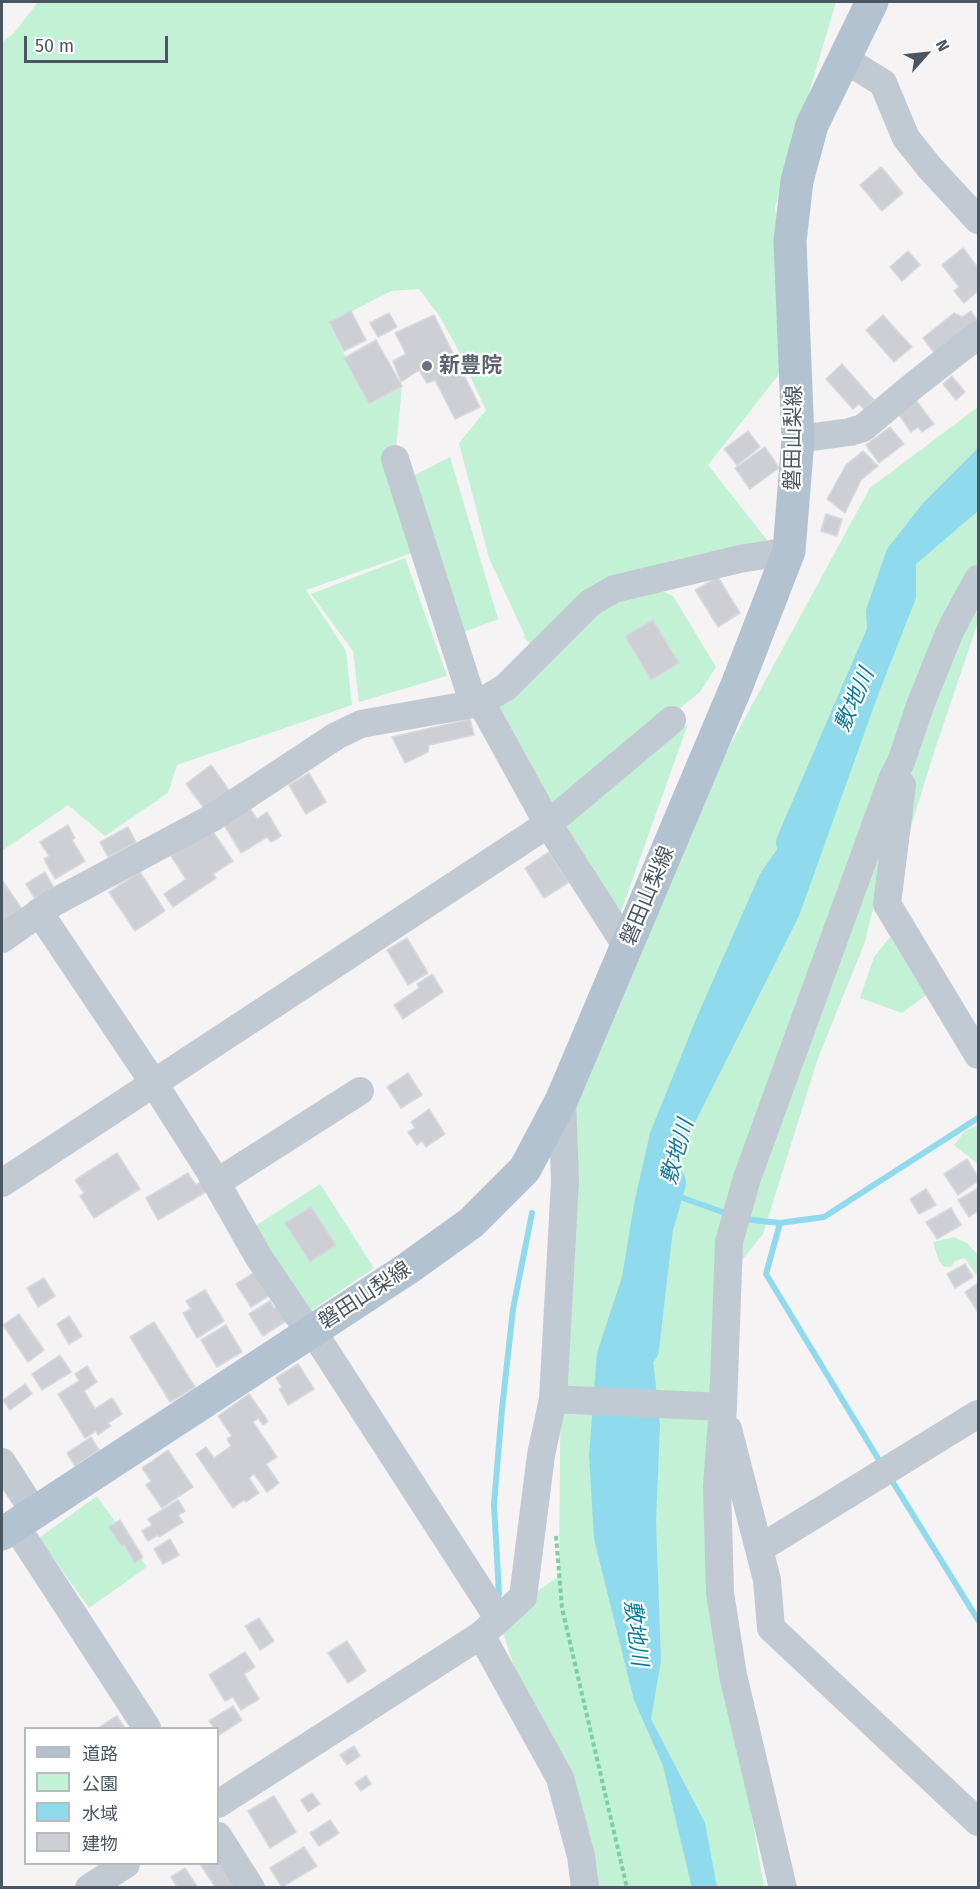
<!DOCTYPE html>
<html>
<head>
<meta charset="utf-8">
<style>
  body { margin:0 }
  #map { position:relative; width:980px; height:1889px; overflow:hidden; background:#f5f3f3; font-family:"Fira Sans","Noto Sans JP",sans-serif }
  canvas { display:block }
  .frame { position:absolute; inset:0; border:3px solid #4a5661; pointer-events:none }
  .legend { position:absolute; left:24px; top:1727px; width:195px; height:138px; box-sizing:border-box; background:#fff; border:2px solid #b7bbc0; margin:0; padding:8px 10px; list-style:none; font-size:18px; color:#4a5661 }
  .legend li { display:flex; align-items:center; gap:12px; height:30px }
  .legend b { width:30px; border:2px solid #b7bbc0 }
  .north { position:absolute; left:896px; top:24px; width:60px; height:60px; -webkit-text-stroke:4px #fff; paint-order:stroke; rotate:63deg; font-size:16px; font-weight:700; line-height:24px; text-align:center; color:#4a5661 }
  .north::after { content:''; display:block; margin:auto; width:21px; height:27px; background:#4a5661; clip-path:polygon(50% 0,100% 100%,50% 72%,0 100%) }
  .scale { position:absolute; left:24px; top:36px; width:144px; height:27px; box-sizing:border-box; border:3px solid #4a5661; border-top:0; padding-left:8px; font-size:18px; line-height:21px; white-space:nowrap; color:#4a5661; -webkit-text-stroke:4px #fff; paint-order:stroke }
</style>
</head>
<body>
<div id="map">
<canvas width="980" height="1889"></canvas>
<div class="frame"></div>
<ul class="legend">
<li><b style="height:8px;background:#b3c2d1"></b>道路</li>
<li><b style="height:16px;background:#c3f1d5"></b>公園</li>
<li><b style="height:16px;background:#90daee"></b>水域</li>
<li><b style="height:16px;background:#cdcfd5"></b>建物</li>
</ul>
<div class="north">N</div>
<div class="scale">50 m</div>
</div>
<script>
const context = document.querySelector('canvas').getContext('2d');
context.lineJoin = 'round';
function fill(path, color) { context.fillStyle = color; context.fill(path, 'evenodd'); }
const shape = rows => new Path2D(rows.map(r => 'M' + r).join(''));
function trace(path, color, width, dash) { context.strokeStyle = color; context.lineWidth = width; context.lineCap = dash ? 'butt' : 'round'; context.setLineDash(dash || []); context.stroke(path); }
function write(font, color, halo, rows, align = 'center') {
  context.font = font + ' "Fira Sans","Noto Sans JP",sans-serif'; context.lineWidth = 4.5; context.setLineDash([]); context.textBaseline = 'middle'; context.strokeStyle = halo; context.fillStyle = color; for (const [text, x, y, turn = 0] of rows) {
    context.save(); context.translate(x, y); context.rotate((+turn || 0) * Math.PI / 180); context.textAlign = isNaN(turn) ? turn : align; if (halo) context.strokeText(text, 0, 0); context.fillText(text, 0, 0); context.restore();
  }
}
const green = shape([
  [38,2,836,2,775,207,794,355,708,465,767,540,643,582,673,596,716,667,700,692,552,811,483,706,539,652,523,637,525,636,489,558,459,443,486,410,455,344,438,314,419,289,391,291,329,323,369,404,402,386,395,459,403,481,450,457,498,619,459,634,424,549,306,590,346,651,352,705,177,765,168,793,105,836,68,805,2,851,2,42,13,34],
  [978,407,978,567,954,640,976,613,978,613,978,622,933,755,903,853,899,799,865,942,818,1058,763,1234,738,1265,726,1669,764,1887,582,1887,538,1739,498,1618,559,1576,563,1117,646,900,870,488],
  [405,558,447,676,359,702,353,651,311,594],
  [688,724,618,920,562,829],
  [890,937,926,995,902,1013,860,998,874,957],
  [976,1126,978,1127,978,1164,954,1145,965,1131],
  [320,1184,374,1268,309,1312,255,1226],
  [954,1237,967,1243,978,1255,978,1273,976,1275,965,1258,955,1261,951,1267,944,1267,939,1261,933,1242],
  [97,1496,147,1567,89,1608,39,1538]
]);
const water = shape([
  [978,448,978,511,916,564,916,598,878,695,799,916,675,1162,656,1228,647,1302,660,1425,656,1521,661,1661,651,1719,705,1823,717,1887,692,1888,663,1766,634,1700,594,1539,589,1455,597,1353,622,1277,634,1204,650,1133,696,1019,760,874,812,799,869,665,866,610,887,549,924,502]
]);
const stream = shape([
  [666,1192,728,1214],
  [743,1219,780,1223,824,1217,978,1118],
  [780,1223,766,1274,882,1465],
  [889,1476,978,1620],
  [497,1599,499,1594,494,1504,502,1409,513,1309,532,1213]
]);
const river = shape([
  [793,843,887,625],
  [642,1349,656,1228,669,1183]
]);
const building = shape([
  [881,167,903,193,882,211,860,185,881,167],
  [963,248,978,268,978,291,964,303,954,291,959,287,942,265,963,248],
  [908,251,920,265,902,281,890,267,908,251],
  [351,311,366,340,344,351,329,322,351,311],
  [971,311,978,321,936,355,923,338,954,313,962,317,971,311],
  [389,313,397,327,378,337,370,323,389,313],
  [434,315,480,407,455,419,435,380,427,383,419,370,401,382,393,361,406,354,395,333,434,315],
  [883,315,912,347,894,362,866,330,883,315],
  [376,340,402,386,369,404,344,358,376,340],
  [842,364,874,400,864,409,859,404,853,409,826,379,842,364],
  [952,376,965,392,956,400,943,384,952,376],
  [915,399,934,424,922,432,918,427,911,432,897,412,915,399],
  [890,427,904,444,879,463,866,445,890,427],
  [748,431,760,447,737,465,724,449,748,431],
  [765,447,779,468,750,489,735,468,765,447],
  [863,451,878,466,861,480,845,513,827,499,846,465,863,451],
  [826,514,842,519,837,536,821,531,826,514],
  [718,577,740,613,718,627,695,590,718,577],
  [653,620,679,663,651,680,625,636,653,620],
  [470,719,474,735,429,745,428,752,405,763,392,737,470,719],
  [211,765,231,793,206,811,186,784,211,765],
  [309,773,326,802,306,814,289,785,309,773],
  [249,807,257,819,267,812,281,836,271,842,267,837,241,853,223,823,249,807],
  [68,825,75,838,72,840,85,861,55,879,44,859,49,856,40,842,68,825],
  [128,827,136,842,108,857,100,842,128,827],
  [211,829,233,861,213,874,216,878,173,907,164,894,186,879,171,856,211,829],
  [549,852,569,882,544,898,525,868,549,852],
  [45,872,54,888,35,899,26,884,45,872],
  [140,872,165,911,135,931,109,892,140,872],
  [2,880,24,912,2,928,2,880],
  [407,938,428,973,408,985,387,950,407,938],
  [432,974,443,992,403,1019,394,1005,419,988,417,984,432,974],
  [408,1073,422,1095,401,1108,387,1087,408,1073],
  [429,1109,445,1134,426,1147,422,1141,417,1145,408,1132,415,1128,411,1122,429,1109],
  [117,1153,140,1189,94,1218,80,1196,84,1193,75,1180,117,1153],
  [967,1159,978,1177,978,1181,958,1195,944,1174,967,1159],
  [188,1173,196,1185,204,1180,209,1190,158,1220,146,1198,188,1173],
  [978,1188,978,1211,969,1217,958,1200,978,1188],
  [926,1189,936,1205,919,1214,910,1199,926,1189],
  [311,1207,336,1245,310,1262,285,1223,311,1207],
  [951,1208,961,1225,937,1239,926,1222,951,1208],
  [965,1264,973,1277,955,1288,947,1274,965,1264],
  [255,1272,270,1295,251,1307,236,1284,255,1272],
  [44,1278,55,1296,38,1307,27,1288,44,1278],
  [978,1283,978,1312,965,1292,978,1283],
  [205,1290,224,1321,197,1338,183,1313,191,1309,186,1301,205,1290],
  [270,1301,274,1308,277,1306,286,1321,263,1336,249,1314,270,1301],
  [19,1314,44,1350,28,1362,3,1325,19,1314],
  [69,1316,82,1336,69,1344,57,1324,69,1316],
  [154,1322,195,1387,170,1402,130,1337,154,1322],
  [226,1325,242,1352,217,1367,201,1340,226,1325],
  [60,1355,71,1372,42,1390,32,1374,60,1355],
  [298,1364,314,1389,288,1405,279,1389,282,1387,276,1378,298,1364],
  [87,1366,97,1382,84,1391,95,1409,112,1398,122,1414,108,1423,111,1426,98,1435,96,1431,85,1438,58,1394,79,1381,75,1374,87,1366],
  [25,1384,32,1394,10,1410,3,1400,25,1384],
  [249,1394,268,1421,263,1425,258,1418,253,1422,277,1457,266,1464,279,1483,267,1492,254,1474,249,1478,259,1493,246,1502,244,1500,233,1508,196,1454,206,1447,214,1458,231,1446,227,1439,232,1436,218,1416,249,1394],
  [91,1437,99,1450,75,1466,67,1453,91,1437],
  [168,1450,193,1487,162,1508,146,1485,151,1481,142,1468,168,1450],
  [178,1500,185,1511,178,1515,183,1522,159,1537,158,1535,148,1541,142,1531,152,1525,148,1519,178,1500],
  [120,1520,143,1557,135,1563,124,1545,121,1546,109,1527,120,1520],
  [170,1539,179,1555,163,1564,154,1549,170,1539],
  [259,1618,274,1641,260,1650,245,1626,259,1618],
  [347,1641,366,1671,348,1683,328,1653,347,1641],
  [245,1652,255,1667,244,1674,259,1699,241,1710,233,1697,225,1701,209,1675,245,1652],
  [233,1706,242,1720,219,1735,218,1728,214,1728,209,1721,233,1706],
  [117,1716,125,1728,98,1728,117,1716],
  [354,1746,360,1756,347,1765,340,1755,354,1746],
  [366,1776,371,1784,361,1791,355,1783,366,1776],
  [312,1793,320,1804,308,1812,301,1800,312,1793],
  [274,1796,296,1832,270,1848,248,1811,274,1796],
  [330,1820,339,1833,319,1846,310,1833,330,1820],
  [304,1847,317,1866,282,1887,270,1868,304,1847],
  [218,1860,235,1888,216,1888,200,1864,218,1864,218,1860],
  [185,1868,198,1888,178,1888,171,1877,185,1868]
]);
const path = shape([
  [556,1536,562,1608,627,1888]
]);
const minor = shape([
  [844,59,883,83,906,138,930,168,978,220],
  [798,439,850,432,863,428,913,386,978,335],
  [395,459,470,693,483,706,548,824,627,947],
  [902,785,887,904,978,1055],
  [39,912,153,1082,209,1170,258,1256,309,1332],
  [2,939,53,903,212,818,336,736,361,724,479,703,506,687,590,603,614,589,740,559,789,551],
  [2,1183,548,824,672,720],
  [216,1183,360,1091],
  [312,1330,498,1618],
  [553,1399,723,1407],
  [728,1429,767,1580,771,1628,978,1822],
  [2,1462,34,1512],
  [15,1525,147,1728],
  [759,1549,978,1414],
  [481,1635,560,1778,581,1856,585,1888],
  [218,1804,481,1635,523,1597,541,1455,553,1399,565,1181,562,1099],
  [218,1836,251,1888],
  [89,1888,126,1864],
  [783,1888,733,1675,720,1593,717,1486,723,1407,729,1242,747,1178,893,777,901,762,921,703,950,631,978,579]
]);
const major = shape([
  [2,1534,407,1269,471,1223,525,1169,562,1099,737,685,789,551,798,439,790,241,797,181,812,125,872,2]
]);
const markers = [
  [427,366,6,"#6b7280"]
];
const worshipNames = [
  ["新豊院",439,366]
];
const streetNames = [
  ["磐田山梨線",794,438,-89],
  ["磐田山梨線",648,896,-67],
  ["磐田山梨線",365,1296,-33]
];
const waterNames = [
  ["敷地川",855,700,-66],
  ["敷地川",678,1152,-74],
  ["敷地川",635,1633,83]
];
fill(green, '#c3f1d5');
fill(water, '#90daee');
trace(stream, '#90daee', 6);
trace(river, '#90daee', 34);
fill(building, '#cdcfd5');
trace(building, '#d7d9de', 1.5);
trace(path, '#7ad0a6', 4, [4.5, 3]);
trace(minor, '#c1cad2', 28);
trace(major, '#b3c2d1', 33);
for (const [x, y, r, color] of markers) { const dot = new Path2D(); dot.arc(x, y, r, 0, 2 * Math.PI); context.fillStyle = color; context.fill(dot); trace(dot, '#fff', 2); }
write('bold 21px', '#5b616d', '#fff', worshipNames, 'left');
write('21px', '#4a5661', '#fff', streetNames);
write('italic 22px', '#0c7c9b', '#fff', waterNames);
</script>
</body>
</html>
